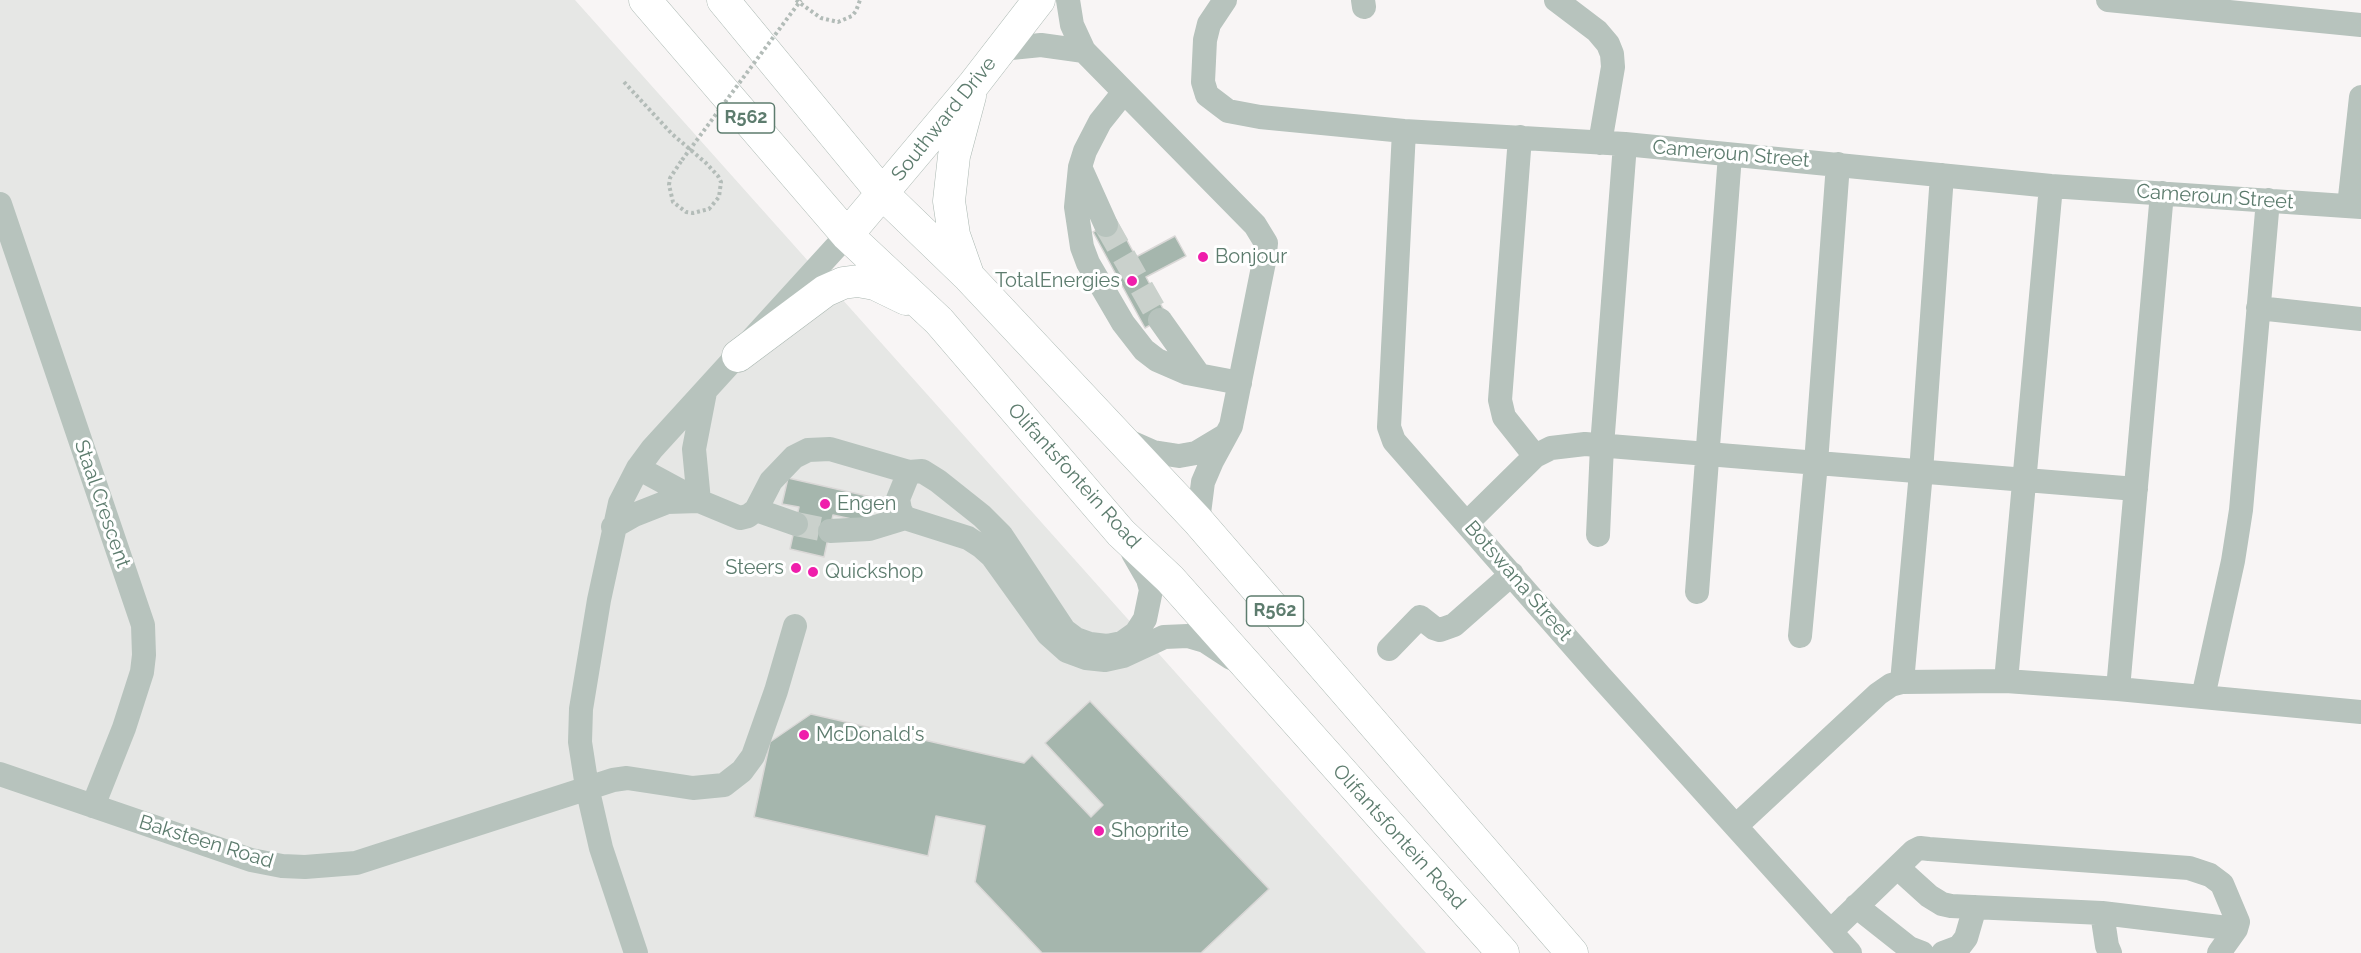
<!DOCTYPE html>
<html>
<head>
<meta charset="utf-8">
<style>
  body { margin:0 }
  canvas { display:block; background:#f8f5f5 }
</style>
</head>
<body>
<canvas width="2361" height="953"></canvas>
<script>
const context = document.querySelector('canvas').getContext('2d');
context.lineJoin = 'round';
function fill(path, color) { context.fillStyle = color; context.fill(path, 'evenodd'); }
const shape = rows => new Path2D(rows.map(r => 'M' + r).join(''));
function trace(path, color, width, dash) { context.strokeStyle = color; context.lineWidth = width; context.lineCap = dash ? 'butt' : 'round'; context.setLineDash(dash || []); context.stroke(path); }
function write(font, color, halo, rows, align = 'center') {
  context.font = font + ' Raleway,sans-serif'; context.lineWidth = 6; context.setLineDash([]); context.textBaseline = 'middle'; context.strokeStyle = halo; context.fillStyle = color; for (const [text, x, y, turn = 0] of rows) {
    context.save(); context.translate(x, y); context.rotate((+turn || 0) * Math.PI / 180); context.textAlign = isNaN(turn) ? turn : align; if (halo) context.strokeText(text, 0, 0); context.fillText(text, 0, 0); context.restore();
  }
}
const built = shape([
  [0,0,575,0,1426,953,0,953]
]);
const building = shape([
  [1116,220,1136,257,1175,236,1186,256,1146,277,1167,316,1145,328,1093,232,1116,220],
  [788,478,876,498,870,523,833,515,824,557,790,549,799,507,782,504,788,478],
  [1090,701,1269,889,1201,953,1042,953,975,882,985,826,936,816,928,856,754,817,770,742,811,714,1024,763,1032,755,1091,817,1103,805,1045,743,1090,701]
]);
const minorTunnel = shape([
  [1106,225,1160,320],
  [796,524,830,531]
]);
const path = shape([
  [796,0,821,18,838,22,852,16,856,11,860,0],
  [624,82,672,134,706,163,718,176,721,182,719,197,709,209,693,213,686,212,673,202,669,185,670,178,682,160]
]);
const minor = shape([
  [1068,0,1072,25,1084,51,1255,225,1266,243,1264,262,1231,426,1212,461,1203,482,1198,521],
  [1225,0,1209,24,1205,40,1203,82,1207,95,1228,111,1260,117,1404,131,1625,144,2051,186,2361,207],
  [1363,0,1364,7],
  [1556,0,1597,31,1608,44,1612,54,1613,67,1600,143],
  [2108,0,2361,25],
  [1001,49,1041,45,1084,51],
  [1124,92,1100,122,1085,151,1080,167,1076,207,1082,247,1088,263,1123,323,1144,350,1157,360,1187,373,1240,383],
  [1404,131,1389,427,1394,441,1600,676,1850,953],
  [1080,167,1106,225],
  [0,204,143,625,144,655,142,672,124,728,93,806],
  [2349,206,2361,97],
  [2258,308,2361,319],
  [1160,320,1199,375],
  [1128,441,1153,452,1179,456,1196,453,1226,435],
  [1535,456,1551,448,1585,444,2136,489],
  [638,468,699,501,740,518,748,516,756,510,771,481,794,457,808,450,830,449,909,472],
  [756,510,796,524],
  [1467,523,1535,456,1504,417,1500,400,1520,137],
  [613,527,634,515,667,502,699,501,694,449,705,392],
  [830,531,869,529,905,518],
  [1598,535,1602,446,1625,144],
  [1133,553,1148,579,1151,590,1145,619,1136,633,1122,643,1107,646,1090,644,1076,639,1064,630,1001,535,982,516,938,481,922,471,909,472,898,499,900,510,905,518,968,538,982,547,992,556,1048,634,1067,651,1086,658,1105,660,1123,656,1164,637,1188,636,1205,641,1231,658],
  [1697,592,1730,155],
  [1800,636,1816,463,1838,164],
  [1389,649,1420,617,1434,628,1440,630,1454,625,1512,574],
  [2006,681,2051,186],
  [1902,682,1921,472,1942,175],
  [2118,689,2162,193],
  [2203,697,2233,561,2241,510,2268,200],
  [0,774,251,860,282,866,305,867,356,863,613,780,627,778,693,788,724,785,742,771,753,756,776,691,795,626],
  [1736,826,1878,694,1891,685,1902,682,2006,681,2118,689,2361,712],
  [1898,868,1929,896,1942,904,1951,906,2102,913,2236,929],
  [1856,906,1909,948,1922,953],
  [2102,913,2107,946,2110,953],
  [1831,931,1914,851,1920,848,1929,849,2189,868,2210,875,2222,884,2238,922,2236,929,2219,953],
  [636,953,601,848,587,787,580,742,581,709,599,600,620,503,638,468,652,449,847,235],
  [1943,953,1959,947,1966,938,1975,907]
]);
const major = shape([
  [645,0,847,235,939,321,1121,533,1170,579,1503,953],
  [723,0,883,194,969,277,1198,521,1572,953],
  [847,235,974,84,1039,0],
  [967,272,954,235,949,201,954,156,970,96],
  [738,356,825,291,843,283,858,281,875,284,906,299]
]);
const pathBridge = shape([
  [682,160,801,0]
]);
const markers = [
  [1203,257,6,"#ef1eab"],
  [1132,281,6,"#ef1eab"],
  [825,504,6,"#ef1eab"],
  [796,568,6,"#ef1eab"],
  [813,572,6,"#ef1eab"],
  [804,735,6,"#ef1eab"],
  [1099,831,6,"#ef1eab"]
];
const shields = [
  [746,118,57],
  [1275,611,57]
];
const shieldNames = [
  ["R562",746,118],
  ["R562",1275,611]
];
const streetNames = [
  ["Southward Drive",944,119,-51],
  ["Cameroun Street",1731,154,5],
  ["Cameroun Street",2215,197,4],
  ["Olifantsfontein Road",1074,476,48],
  ["Staal Crescent",102,504,71],
  ["Botswana Street",1518,581,49],
  ["Olifantsfontein Road",1399,837,48],
  ["Baksteen Road",206,842,17]
];
const poiNames = [
  ["Bonjour",1215,257],
  ["TotalEnergies",1120,281,"right"],
  ["Engen",837,504],
  ["Steers",784,568,"right"],
  ["Quickshop",825,572],
  ["McDonald's",816,735],
  ["Shoprite",1111,831]
];
fill(built, '#e6e7e5');
fill(building, '#a5b6ad');
trace(building, '#dad8d7', 1.5);
trace(minorTunnel, '#cad1cc', 24, [24, 12]);
trace(major, '#abb8b2', 33);
trace(path, '#b3bcb8', 4, [3, 3]);
trace(minor, '#b7c3bd', 24);
trace(major, '#fff', 32);
trace(pathBridge, '#b3bcb8', 4, [3, 3]);
for (const [x, y, r, color] of markers) { const dot = new Path2D(); dot.arc(x, y, r, 0, 2 * Math.PI); context.fillStyle = color; context.fill(dot); trace(dot, '#fff', 2); }
for (const [x, y, w] of shields) { const box = new Path2D(); box.roundRect(x - w / 2, y - 15, w, 30, 4.5); context.fillStyle = '#fff'; context.fill(box); trace(box, '#5d7c6e', 1.5); }
write('bold 18px', '#5d7c6e', null, shieldNames);
write('20px', '#5d7c6e', '#fff', streetNames);
write('20px', '#5d7c6e', '#fff', poiNames, 'left');
</script>
</body>
</html>
